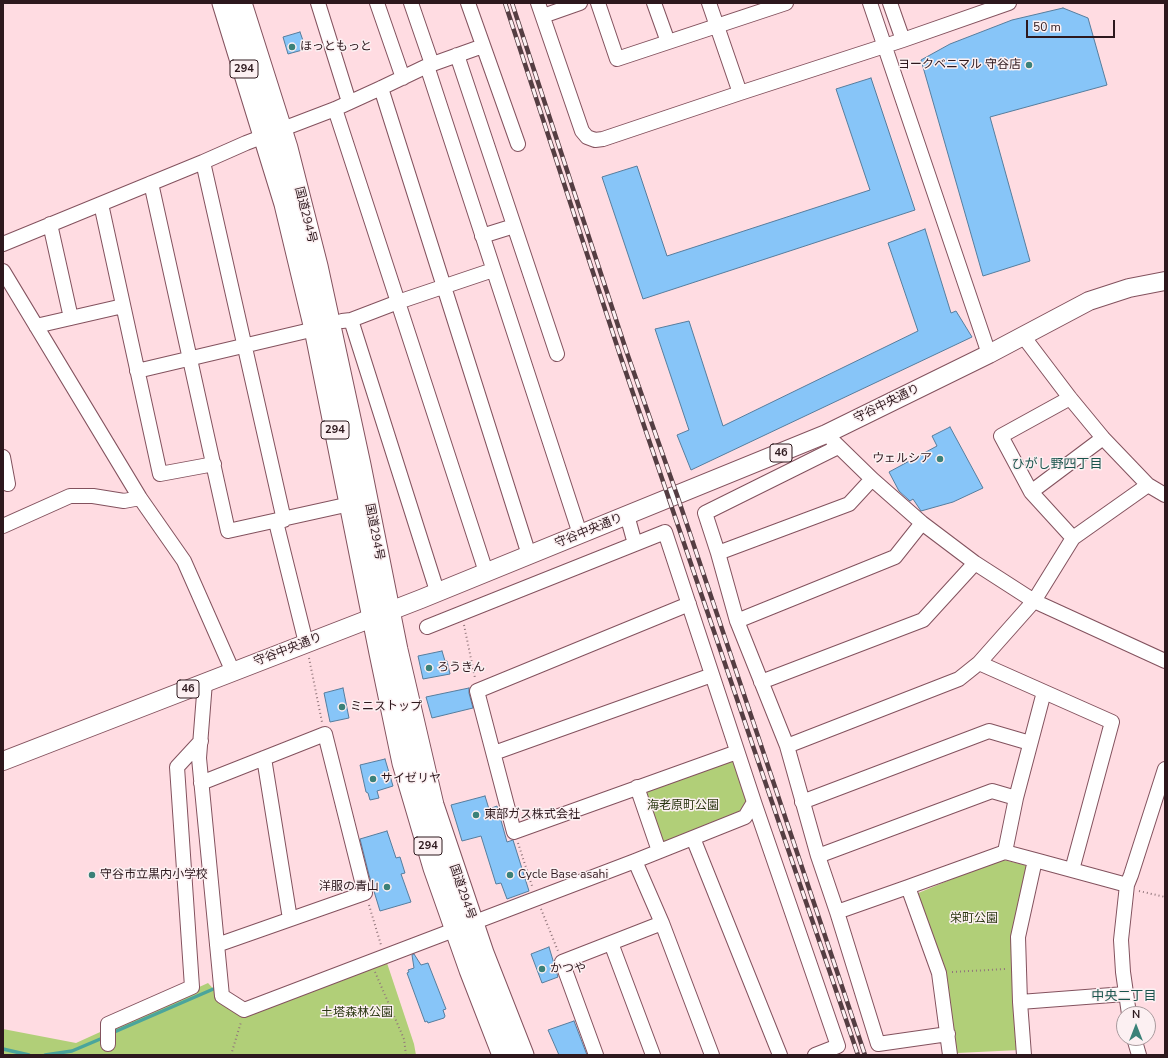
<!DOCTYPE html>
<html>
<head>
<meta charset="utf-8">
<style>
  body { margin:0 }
  #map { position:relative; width:1168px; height:1058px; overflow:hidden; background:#ffdce2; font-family:"Nunito Sans",sans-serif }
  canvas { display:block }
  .frame { position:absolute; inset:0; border:4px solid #2d181d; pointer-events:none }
  .north { position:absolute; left:1116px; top:1006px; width:40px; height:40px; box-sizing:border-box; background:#fcf0f2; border:1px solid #a99a9d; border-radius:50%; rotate:0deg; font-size:11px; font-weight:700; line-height:16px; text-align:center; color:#2d181d }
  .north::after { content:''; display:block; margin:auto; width:14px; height:18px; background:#3b8178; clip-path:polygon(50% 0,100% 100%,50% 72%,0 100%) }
  .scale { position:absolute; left:1026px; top:20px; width:89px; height:18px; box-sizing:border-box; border:2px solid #2d181d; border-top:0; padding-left:5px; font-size:12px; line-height:14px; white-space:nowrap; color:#2d181d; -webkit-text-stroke:3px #fcf0f2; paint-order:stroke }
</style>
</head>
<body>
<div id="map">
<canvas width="1168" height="1058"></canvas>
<div class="frame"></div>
<div class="north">N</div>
<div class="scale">50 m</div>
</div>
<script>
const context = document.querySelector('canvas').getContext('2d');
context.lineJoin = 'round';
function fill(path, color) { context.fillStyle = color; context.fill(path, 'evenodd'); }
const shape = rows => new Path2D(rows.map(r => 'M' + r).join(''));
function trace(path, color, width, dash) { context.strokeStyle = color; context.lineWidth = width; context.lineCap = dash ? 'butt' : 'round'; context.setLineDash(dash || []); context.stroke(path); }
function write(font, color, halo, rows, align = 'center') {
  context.font = font + ' "Nunito Sans","Noto Sans JP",sans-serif'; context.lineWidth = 3; context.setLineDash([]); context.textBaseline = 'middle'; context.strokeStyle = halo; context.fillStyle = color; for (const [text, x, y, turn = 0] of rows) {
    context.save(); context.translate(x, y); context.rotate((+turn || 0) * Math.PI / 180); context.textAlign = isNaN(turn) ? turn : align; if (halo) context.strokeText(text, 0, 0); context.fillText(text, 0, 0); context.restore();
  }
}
const green = shape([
  [737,752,754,802,745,817,659,851,637,787],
  [1000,859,1032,867,1016,938,1020,1050,957,1053,947,979,945,969,916,894],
  [385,957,414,1044,416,1055,3,1055,3,1029,76,1043,208,983,220,996,244,1010]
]);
const stream = shape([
  [112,1033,218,987],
  [3,1049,29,1055],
  [45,1055,72,1051,105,1037]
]);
const building = shape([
  [1063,8,1088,18,1107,85,990,117,1030,261,983,276,921,60,950,44,1012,20,1063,8],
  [300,32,306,49,288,54,283,37,300,32],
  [871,78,915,210,643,299,602,177,637,166,667,256,870,190,836,89,871,78],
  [925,229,951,313,956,311,972,337,691,470,677,435,689,430,655,329,689,321,723,426,918,331,888,243,925,229],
  [950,427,983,488,953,502,921,511,913,499,910,501,899,491,889,472,937,446,932,436,950,427],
  [442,651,445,661,447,661,450,674,423,679,418,656,442,651],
  [343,688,349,718,330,722,324,693,343,688],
  [469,688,469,693,473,708,432,718,426,697,469,688],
  [385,759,393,786,377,791,379,798,370,800,368,793,366,792,360,765,385,759],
  [485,796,489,809,497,806,507,842,513,840,529,891,507,899,501,883,496,884,481,836,462,841,451,805,485,796],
  [387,831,396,858,400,857,405,873,401,874,411,902,380,911,369,875,360,839,387,831],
  [549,947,558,977,542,983,531,954,549,947],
  [414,954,421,965,428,963,446,1009,443,1010,445,1016,444,1018,428,1023,427,1021,425,1022,407,973,409,972,408,970,414,968,412,955,414,954],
  [574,1021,587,1055,559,1055,548,1030,574,1021]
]);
const path = shape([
  [464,625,475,678],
  [309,658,322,722],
  [518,843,532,886],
  [1139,891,1165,897],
  [369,905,381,945],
  [541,909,558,951],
  [375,972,404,1039,406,1055],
  [952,972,1006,969],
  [231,1055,241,1022]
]);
const minor = shape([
  [318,3,349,102],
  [377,3,403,78],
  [411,3,432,64],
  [468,3,518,144],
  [538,3,582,131,587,137,595,140,603,139,740,93,903,40,1009,3],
  [598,3,617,59,786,3],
  [654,3,668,42],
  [709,3,740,93],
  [870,3,989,354],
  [890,3,903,40],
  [543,16,580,3],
  [457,55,557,354],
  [427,66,580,534],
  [381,88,529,555],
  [335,109,486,572],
  [203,162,284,520],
  [151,183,228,531,350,504],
  [101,204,160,474,214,464],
  [50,224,71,318],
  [482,236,514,226],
  [3,244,203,162,246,143,335,109,381,88,427,66,483,46],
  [3,271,140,498,184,561,233,672],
  [351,320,437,591],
  [342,321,351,320,398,302,493,270],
  [36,326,123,306],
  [1023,336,1070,398,1103,438,1148,485,1165,495],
  [137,371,315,329],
  [833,441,872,479,922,523,975,563,1034,601,1165,661],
  [838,447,705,513,718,553,737,621,787,746,818,856,837,912,908,887,939,973,950,1055],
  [3,457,8,484,3,482],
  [1031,492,1001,436,1070,398],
  [276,522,306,643],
  [3,526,70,496,93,496,124,501,140,498],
  [1073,538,1031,492,1103,438],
  [718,553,849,504,872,479],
  [689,604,477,691,514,832,737,752],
  [737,621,895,557,922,523],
  [427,627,635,544],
  [979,663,1112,722,1072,870],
  [205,682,199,758,222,996,244,1010,635,861,745,817,754,802,665,532,635,544,627,515],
  [761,682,923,620,975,563],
  [787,746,959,679,979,663,1034,601,1073,538,1148,485],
  [494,753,712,675],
  [264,758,290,919],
  [201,783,325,734,365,893,217,945],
  [637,787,659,851],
  [754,802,838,1046,815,1055],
  [802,802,989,731,1030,743],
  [693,838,780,1055],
  [1005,852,1016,798,1044,692],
  [818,856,992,791,1016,798],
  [1035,860,1127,885],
  [635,861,662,923,712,1055],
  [908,887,1005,852,1035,860,1018,937,1020,1002,1024,1055],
  [837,912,878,1044,948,1034],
  [611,943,653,1055],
  [1020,1002,1125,994],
  [1129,1014,1123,972,1121,940,1127,885,1131,875,1165,769],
  [1134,1038,1139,1055],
  [108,1044,108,1024,192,987,177,767,201,741],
  [596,1055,562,962,662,923]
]);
const major = shape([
  [3,761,421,599,826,434,989,354,1089,301,1129,288,1165,281]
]);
const highway = shape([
  [223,3,285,204,315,329,380,653,403,763,434,868,470,970,503,1055],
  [241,3,287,148,317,266,360,465,397,650,433,805,483,953,523,1055]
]);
const rail = shape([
  [505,3,620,355,858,1055],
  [512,3,627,353,677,495,865,1055]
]);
const markers = [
  [292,47,4,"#3b8178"],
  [1029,65,4,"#3b8178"],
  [940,459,4,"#3b8178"],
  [429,668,4,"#3b8178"],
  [342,707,4,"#3b8178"],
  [373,779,4,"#3b8178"],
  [476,815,4,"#3b8178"],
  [92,875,4,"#3b8178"],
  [510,875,4,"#3b8178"],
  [387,887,4,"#3b8178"],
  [542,969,4,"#3b8178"]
];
const shields = [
  [244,69,28],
  [335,430,28],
  [781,453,22],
  [188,689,22],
  [428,846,28]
];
const shieldNames = [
  ["294",244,69],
  ["294",335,430],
  ["46",781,453],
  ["46",188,689],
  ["294",428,846]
];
const poiNames = [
  ["ほっともっと",300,47],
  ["ヨークベニマル 守谷店",1021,65,"right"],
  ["ウェルシア",932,459,"right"],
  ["ろうきん",437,668],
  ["ミニストップ",350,707],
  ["サイゼリヤ",381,779],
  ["東部ガス株式会社",484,815],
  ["守谷市立黒内小学校",100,875],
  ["Cycle Base asahi",518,875],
  ["洋服の青山",379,887,"right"],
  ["かつや",550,969]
];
const streetNames = [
  ["国道294号",305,215,76],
  ["守谷中央通り",887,404,-26],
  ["守谷中央通り",589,531,-22],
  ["国道294号",374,532,79],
  ["守谷中央通り",288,650,-21],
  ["国道294号",462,892,71]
];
const parkNames = [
  ["海老原町公園",683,806],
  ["栄町公園",974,919],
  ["土塔森林公園",357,1013]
];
const neighbourhoodNames = [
  ["ひがし野四丁目",1057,465],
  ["中央二丁目",1124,997]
];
fill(green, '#b1cf78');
trace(stream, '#4ba59c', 3.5);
fill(building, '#87c5f8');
trace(building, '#567d9d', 1);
trace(minor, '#83525e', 16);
trace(major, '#83525e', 20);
trace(highway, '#83525e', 23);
trace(path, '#91767b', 2, [1, 3]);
trace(minor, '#fff', 14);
trace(major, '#fff', 18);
trace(highway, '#fff', 21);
trace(rail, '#553e43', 4.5);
trace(rail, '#fcf0f2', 3, [9]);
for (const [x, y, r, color] of markers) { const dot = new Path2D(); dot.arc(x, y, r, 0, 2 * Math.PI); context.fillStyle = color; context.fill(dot); trace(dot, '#fcf0f2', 1.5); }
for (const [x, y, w] of shields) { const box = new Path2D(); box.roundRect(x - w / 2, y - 9, w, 18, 3); context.fillStyle = '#fcf0f2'; context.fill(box); trace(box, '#2d181d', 1); }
write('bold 11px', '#2d181d', null, shieldNames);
write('12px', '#2d181d', '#fcf0f2', poiNames, 'left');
write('12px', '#2d181d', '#fcf0f2', streetNames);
write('12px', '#2b3712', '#fcf0f2', parkNames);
write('13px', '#1a544d', '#fcf0f2', neighbourhoodNames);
</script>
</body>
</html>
